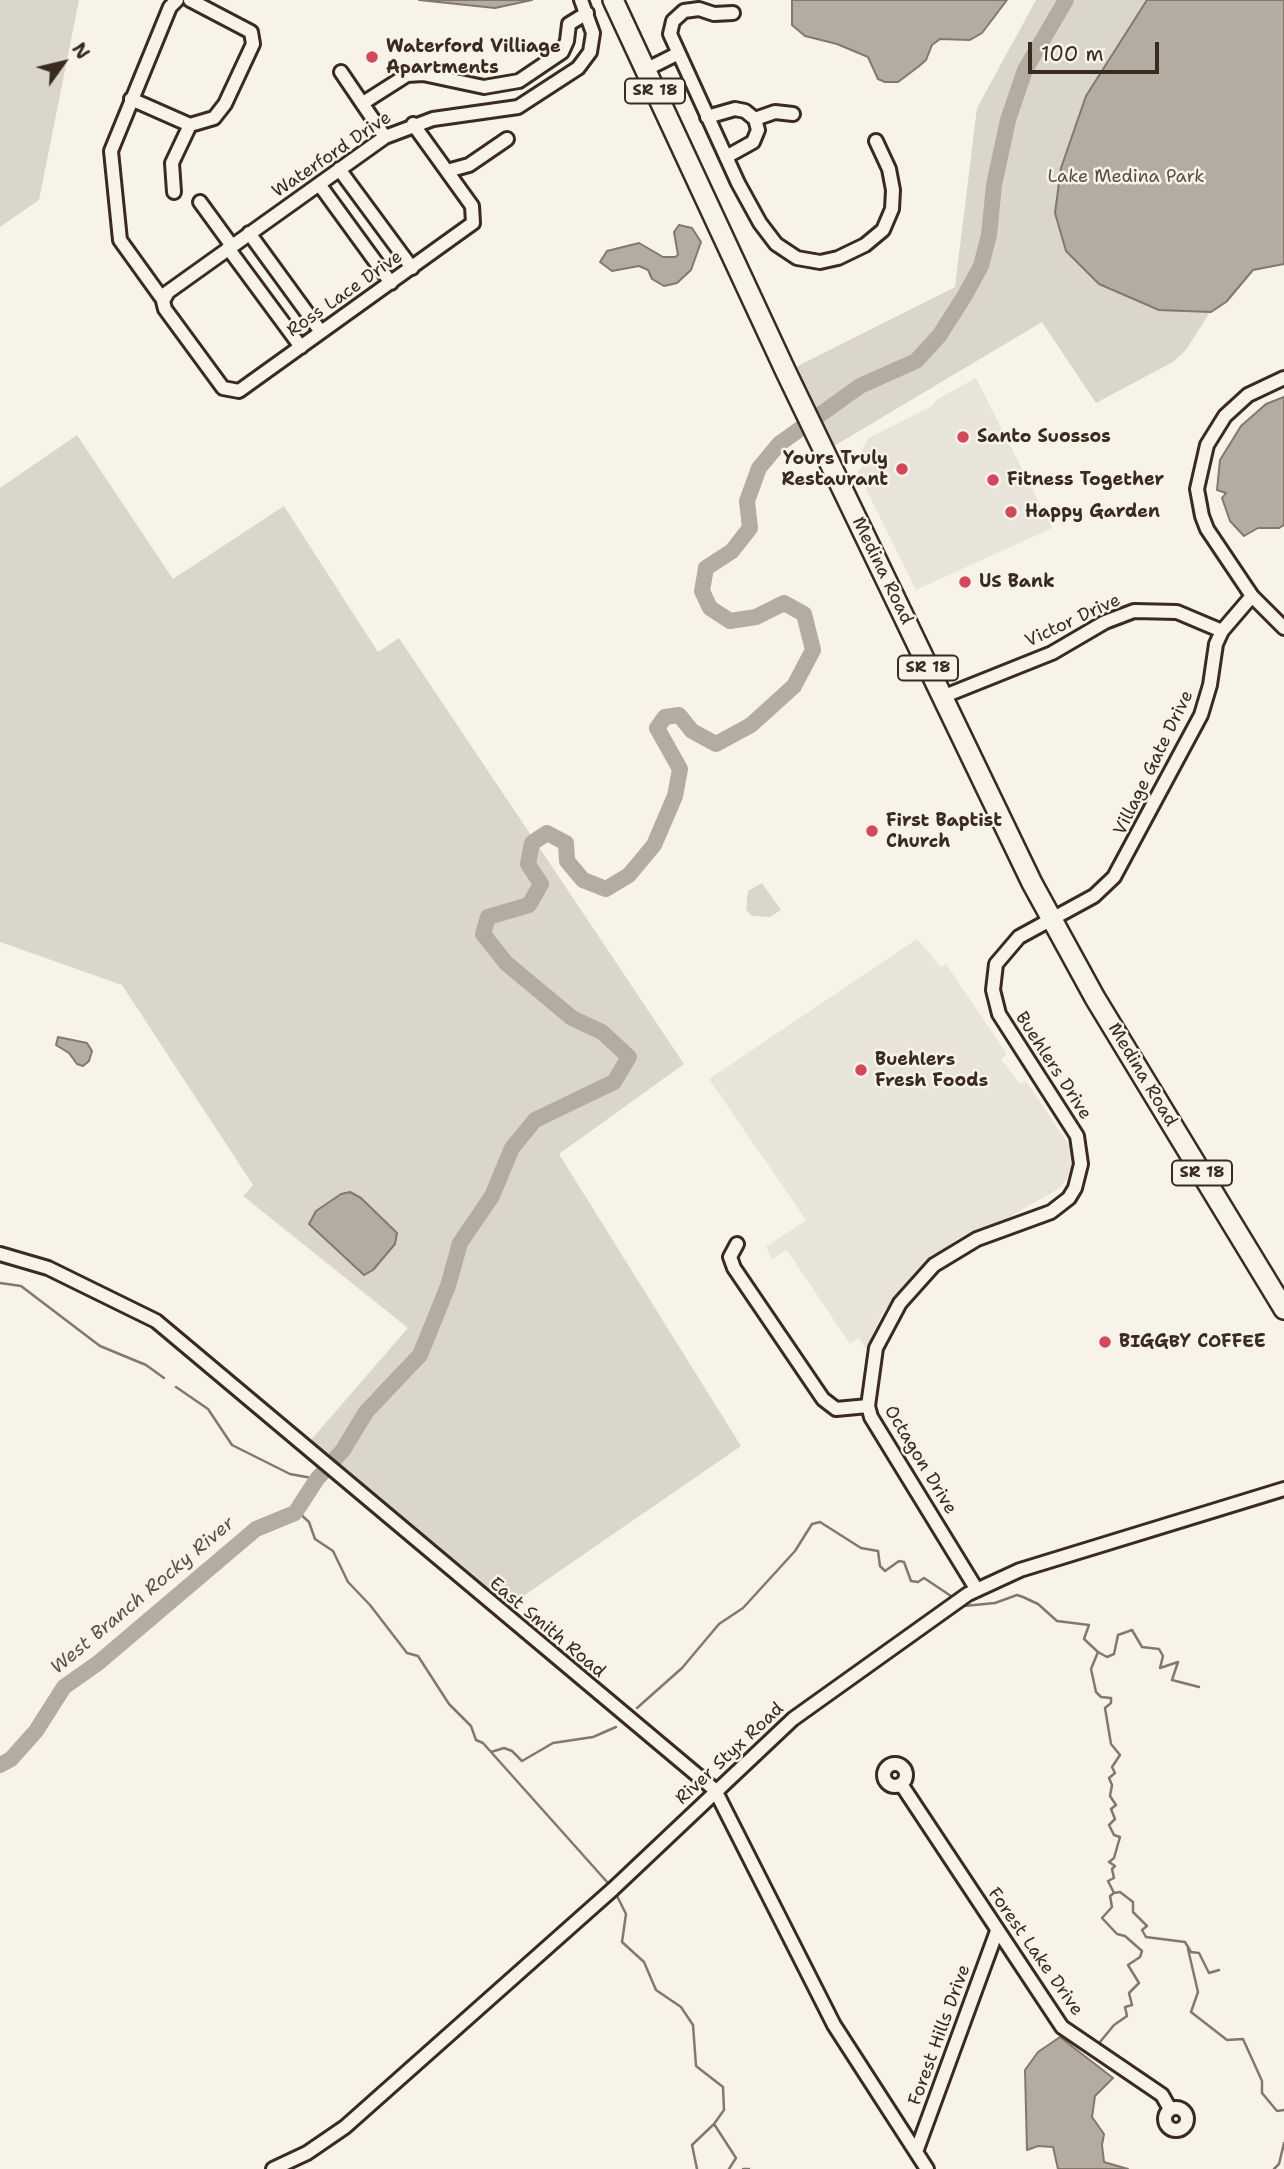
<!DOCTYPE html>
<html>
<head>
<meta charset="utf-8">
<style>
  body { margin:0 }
  #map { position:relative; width:1284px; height:2169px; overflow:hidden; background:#f7f3e8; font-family:"Shantell Sans",sans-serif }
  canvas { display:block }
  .north { position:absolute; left:28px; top:28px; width:70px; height:70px; -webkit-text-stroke:5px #f7f3e8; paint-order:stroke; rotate:56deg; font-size:19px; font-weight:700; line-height:28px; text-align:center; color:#3b2a1e }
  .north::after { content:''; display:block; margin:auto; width:24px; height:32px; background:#3b2a1e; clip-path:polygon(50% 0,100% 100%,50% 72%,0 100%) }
  .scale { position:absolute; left:1028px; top:42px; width:131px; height:32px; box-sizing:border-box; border:4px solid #3b2a1e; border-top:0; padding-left:9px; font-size:21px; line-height:24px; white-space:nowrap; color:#3b2a1e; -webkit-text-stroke:5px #f7f3e8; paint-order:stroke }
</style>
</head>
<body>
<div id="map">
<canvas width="1284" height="2169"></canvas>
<div class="north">N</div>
<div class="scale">100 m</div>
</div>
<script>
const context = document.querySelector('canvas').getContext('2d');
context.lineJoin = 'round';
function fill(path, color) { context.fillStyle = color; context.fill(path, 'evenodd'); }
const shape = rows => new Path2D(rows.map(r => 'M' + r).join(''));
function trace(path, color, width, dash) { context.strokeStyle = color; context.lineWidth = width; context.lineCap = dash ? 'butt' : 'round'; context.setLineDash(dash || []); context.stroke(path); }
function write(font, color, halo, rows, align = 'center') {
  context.font = font + ' "Shantell Sans",sans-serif'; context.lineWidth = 5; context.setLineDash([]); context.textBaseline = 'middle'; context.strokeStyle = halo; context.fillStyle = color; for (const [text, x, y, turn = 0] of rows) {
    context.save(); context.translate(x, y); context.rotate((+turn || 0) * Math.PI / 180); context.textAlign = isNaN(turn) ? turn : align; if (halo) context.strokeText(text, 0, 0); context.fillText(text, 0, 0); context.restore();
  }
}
const built = shape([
  [976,378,1052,528,916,590,857,471,864,466,862,449,869,438,932,406,936,400],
  [917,939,941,967,946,964,1007,1054,1001,1059,1020,1084,1026,1081,1071,1148,1072,1164,1067,1179,1058,1189,1001,1222,957,1239,919,1269,883,1312,866,1349,859,1338,850,1344,787,1250,772,1259,766,1247,806,1220,709,1079]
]);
const green = shape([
  [0,0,79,0,39,200,0,227],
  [1036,0,1284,0,1284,264,1253,270,1230,300,1210,312,1186,350,1173,362,1096,403,1042,322,824,452,786,372,955,287,977,108],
  [77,435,173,579,284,506,378,652,399,638,684,1064,559,1154,741,1446,506,1608,310,1441,408,1328,243,1196,253,1185,122,985,0,942,0,488],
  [762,883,781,910,770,917,752,916,746,910,748,891]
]);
const water = shape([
  [419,0,532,0,495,8,419,0],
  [792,0,1007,0,982,33,970,40,940,39,932,45,926,60,918,67,898,82,885,82,878,79,868,57,837,44,805,36,792,25,792,0],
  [1147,0,1284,0,1284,264,1253,270,1226,302,1211,312,1159,310,1099,284,1066,251,1055,213,1061,168,1086,96,1147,0],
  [679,225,692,228,701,242,691,270,677,283,664,286,652,279,648,270,639,266,612,271,600,262,607,251,639,243,663,257,675,257,678,255,674,232,679,225],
  [1284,397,1284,525,1279,528,1258,528,1244,536,1230,521,1222,498,1226,493,1217,490,1220,460,1241,426,1266,404,1284,397],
  [58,1037,87,1043,92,1051,89,1061,83,1066,77,1064,69,1053,56,1045,58,1037],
  [350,1192,361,1198,397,1233,395,1244,373,1270,364,1275,309,1224,316,1211,341,1194,350,1192],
  [1060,2037,1113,2078,1095,2096,1092,2117,1104,2134,1102,2145,1104,2162,1128,2169,1058,2169,1053,2147,1038,2146,1027,2150,1025,2070,1038,2052,1060,2037]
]);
const stream = shape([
  [0,1283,21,1286,100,1346,146,1365,164,1378],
  [176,1387,208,1409,232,1445,290,1474,317,1479],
  [296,1510,309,1522,315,1539,333,1551,348,1582,370,1605,407,1653,418,1656,449,1704,471,1726,476,1740,483,1743,491,1752,504,1748,512,1751,522,1761,553,1743,593,1737,616,1727],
  [964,1606,995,1603,1017,1595,1023,1597,1038,1604,1057,1621,1089,1625,1084,1639,1098,1652,1091,1669,1096,1692,1101,1697,1111,1698,1111,1703,1105,1708,1111,1744,1120,1755,1112,1767,1115,1773,1109,1778,1112,1785,1110,1796,1116,1805,1111,1809,1115,1819,1109,1825,1114,1835,1120,1837,1114,1858,1109,1862,1115,1866,1112,1869,1114,1878,1108,1881,1114,1893,1110,1896,1112,1907,1102,1918,1117,1934,1125,1936,1142,1951,1140,1957,1128,1965,1139,1983,1129,1993,1132,2005,1125,2007,1127,2016,1114,2025,1100,2042],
  [1098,1652,1107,1657,1114,1654,1118,1635,1132,1630,1142,1647,1159,1649,1163,1656,1160,1668,1178,1662,1172,1680,1199,1687],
  [637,1708,682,1668,719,1624,743,1608,795,1551,812,1524,820,1522,861,1548,878,1551,880,1566,885,1571,899,1561,904,1562,911,1581,918,1582,924,1578,951,1596],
  [491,1752,608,1883],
  [1114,1893,1120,1892,1133,1902,1133,1912,1147,1926,1142,1930,1146,1937,1185,1942,1191,1952,1199,1953,1209,1973,1219,1970],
  [617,1896,626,1914,622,1942,644,1962,656,1990,681,2007,693,2025,696,2066,723,2087,724,2110,714,2124,736,2158,729,2169],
  [1188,1949,1198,1992,1191,2012,1227,2040,1243,2039,1262,2081,1262,2093,1277,2111,1284,2110],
  [697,2169,692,2145,714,2124],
  [743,2169,749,2169],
  [1274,2169,1279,2164,1284,2143]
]);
const river = shape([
  [0,1765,11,1759,36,1731,64,1687,98,1663,256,1529,295,1513,317,1479,343,1450,366,1412,420,1355,448,1286,460,1243,492,1196,512,1148,535,1120,614,1082,629,1057,602,1032,572,1018,506,963,483,934,488,917,529,905,541,884,528,864,532,843,547,833,566,843,567,861,583,880,606,889,629,875,654,845,675,796,680,769,657,728,665,717,679,715,692,731,716,744,751,725,794,686,813,650,804,614,784,603,756,617,730,621,710,608,702,591,706,568,732,551,750,528,747,501,759,468,779,444,860,386,916,361,939,336,964,297,981,266,989,235,994,185,1008,120,1025,70,1066,0]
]);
const minor = shape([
  [177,0,170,7,111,151,120,240,161,297,385,137,433,119,518,107,578,68,590,52,593,33,581,0],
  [733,13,714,14,699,9,684,11,673,21,670,34,738,183,760,223,776,244,797,258,820,262,838,258,865,245,883,230,892,209,893,190,889,169,876,141],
  [645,70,677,54],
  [341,72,385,137],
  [131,99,190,125,214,118,225,104,253,44,251,32,190,0],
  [363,103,407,75,423,74,484,87,519,81,562,52,567,41,569,24,587,13],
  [707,117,735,109,745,111,755,119,758,130,753,142,726,157],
  [755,119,775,112,793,114],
  [339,169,412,268],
  [447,171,469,165,507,139],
  [319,184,391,283],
  [174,192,172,163,190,125],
  [200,202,232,246],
  [249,233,321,332],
  [228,248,301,347],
  [168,292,163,301,165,309,223,388,239,391,473,223,472,206,413,124],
  [1284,378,1248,395,1225,416,1207,445,1197,489,1202,516,1207,529,1252,596,1284,628],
  [942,697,1052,653,1105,622,1134,611,1177,612,1222,631],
  [737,1244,730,1257,734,1268,823,1399,836,1409,868,1406],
  [0,1254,48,1268,156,1321,715,1790,834,2025,927,2169],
  [977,1590,871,1417,868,1406,876,1348,900,1303,934,1265,977,1239,1051,1212,1069,1198,1075,1188,1081,1164,1077,1136,999,1014,993,990,996,964,1019,937,1094,896,1114,877,1201,715,1210,685,1216,644,1222,631,1252,596],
  '884 1775a11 11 0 1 1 22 0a11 11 0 1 1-22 0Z',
  [901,1784,1062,2027,1162,2095,1170,2109],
  '1165 2119a11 11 0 1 1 22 0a11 11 0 1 1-22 0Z',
  [916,2152,997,1931],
  [273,2169,307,2153,345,2127,613,1889,793,1719,968,1594,1020,1570,1284,1489]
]);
const highway = shape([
  [613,0,786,372,1032,883,1095,998,1284,1309]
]);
const markers = [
  [372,57,7,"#d1495b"],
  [963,437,7,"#d1495b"],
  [902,469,7,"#d1495b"],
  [993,480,7,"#d1495b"],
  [1011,512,7,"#d1495b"],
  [965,582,7,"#d1495b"],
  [872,831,7,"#d1495b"],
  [861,1070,7,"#d1495b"],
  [1105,1342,7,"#d1495b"]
];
const shields = [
  [655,91,60],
  [928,668,60],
  [1202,1173,60]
];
const shieldNames = [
  ["SR 18",655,91],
  ["SR 18",928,668],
  ["SR 18",1202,1173]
];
const poiNames = [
  ["Waterford Villiage",386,47],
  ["Apartments",386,68],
  ["Santo Suossos",977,437],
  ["Yours Truly",888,459,"right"],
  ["Restaurant",888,480,"right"],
  ["Fitness Together",1007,480],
  ["Happy Garden",1025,512],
  ["US Bank",979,582],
  ["First Baptist",886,821],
  ["Church",886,842],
  ["Buehlers",875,1060],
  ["Fresh Foods",875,1081],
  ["BIGGBY COFFEE",1119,1342]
];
const streetNames = [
  ["Waterford Drive",332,155,-34],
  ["Ross Lace Drive",345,294,-35],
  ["Medina Road",882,571,64],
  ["Victor Drive",1073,621,-25],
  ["Village Gate Drive",1154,763,-64],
  ["Buehlers Drive",1053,1066,57],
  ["Medina Road",1142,1075,59],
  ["Octagon Drive",920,1460,59],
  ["East Smith Road",547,1628,40],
  ["River Styx Road",730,1754,-43],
  ["Forest Lake Drive",1035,1952,55],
  ["Forest Hills Drive",940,2035,-70]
];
const parkNames = [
  ["Lake Medina Park",1126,177]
];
const waterNames = [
  ["West Branch Rocky River",143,1596,-40]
];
fill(built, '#e9e4d9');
fill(green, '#dbd6cb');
fill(water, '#b4aca0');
trace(water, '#84786c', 2);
trace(stream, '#84786c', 2.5);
trace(river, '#b4aca0', 16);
trace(minor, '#3b2a1e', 18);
trace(highway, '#3b2a1e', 24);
trace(minor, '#f7f3e8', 12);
trace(highway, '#f7f3e8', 19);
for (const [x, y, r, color] of markers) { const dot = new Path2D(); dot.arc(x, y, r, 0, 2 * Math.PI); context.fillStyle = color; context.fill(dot); trace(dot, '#f7f3e8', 2.5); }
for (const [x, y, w] of shields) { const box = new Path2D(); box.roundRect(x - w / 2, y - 12.5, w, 25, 5); context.fillStyle = '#f7f3e8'; context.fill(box); trace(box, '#3b2a1e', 2); }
write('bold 16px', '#3b2a1e', null, shieldNames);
write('bold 18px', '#3b2a1e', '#f7f3e8', poiNames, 'left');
write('18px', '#3b2a1e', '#f7f3e8', streetNames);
write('18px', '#5b4c41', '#f7f3e8', parkNames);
write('italic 19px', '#5f5145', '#f7f3e8', waterNames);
</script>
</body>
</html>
